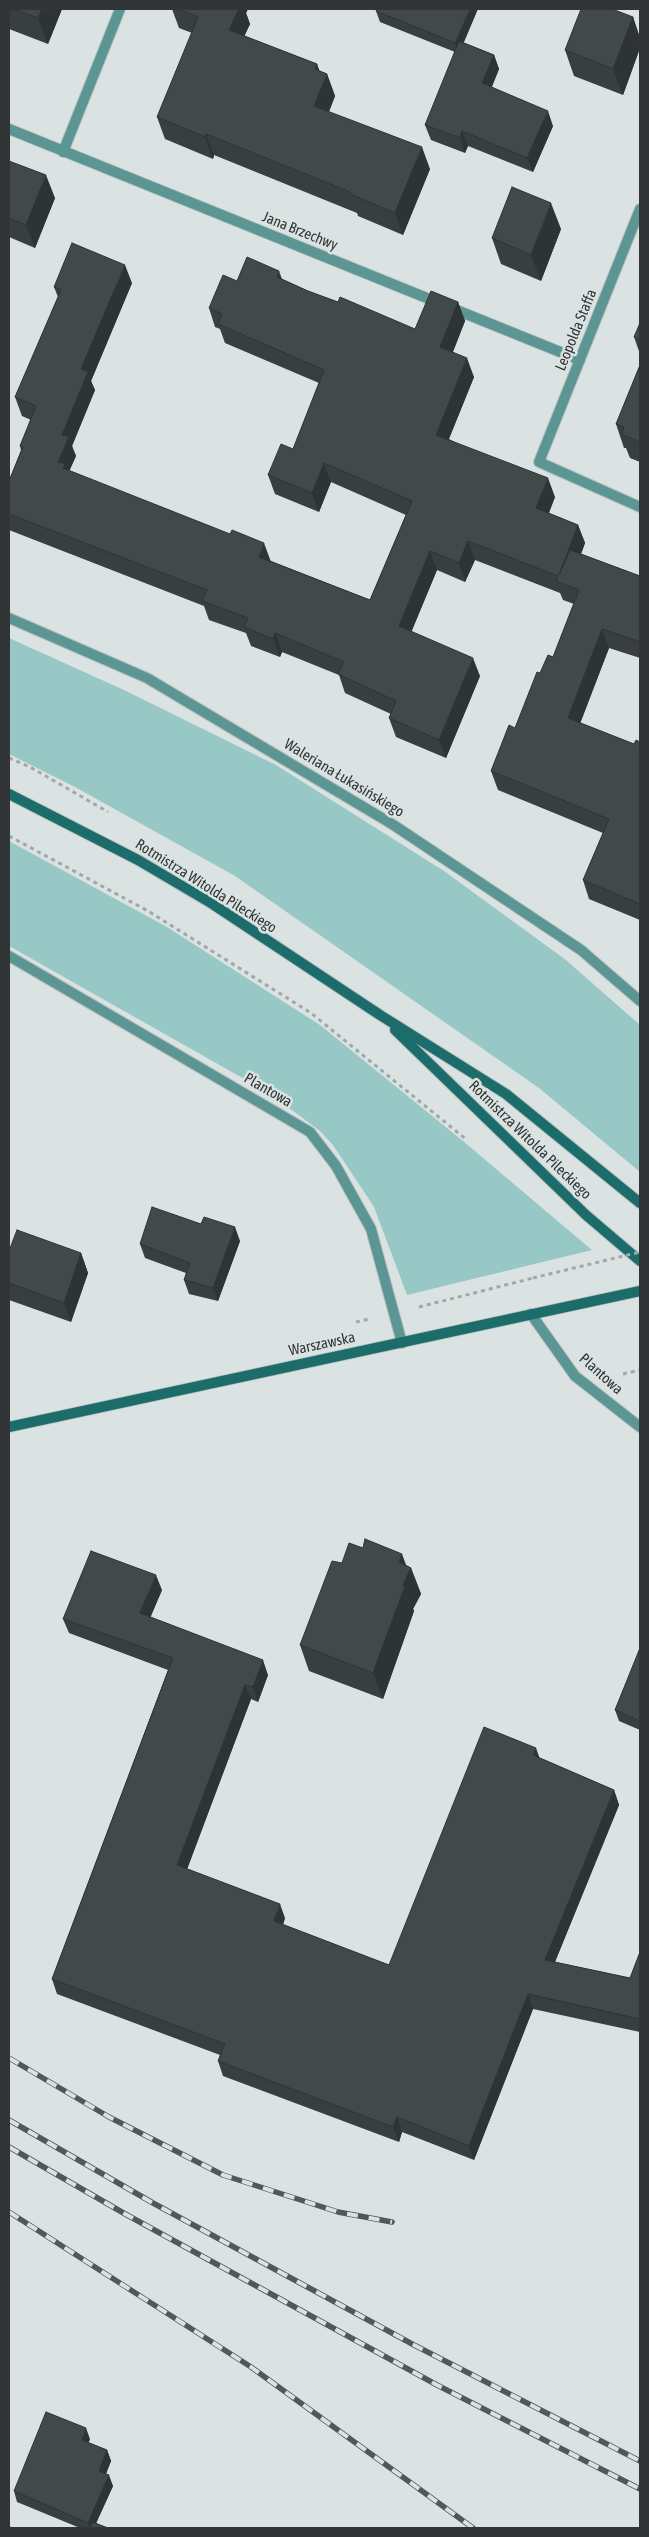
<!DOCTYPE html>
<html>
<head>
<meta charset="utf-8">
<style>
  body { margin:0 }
  #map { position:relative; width:649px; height:2537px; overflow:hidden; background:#dae3e2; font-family:"Asap Condensed",sans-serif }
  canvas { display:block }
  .frame { position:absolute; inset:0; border:10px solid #313535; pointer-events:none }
</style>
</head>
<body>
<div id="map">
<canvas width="649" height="2537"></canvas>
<div class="frame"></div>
</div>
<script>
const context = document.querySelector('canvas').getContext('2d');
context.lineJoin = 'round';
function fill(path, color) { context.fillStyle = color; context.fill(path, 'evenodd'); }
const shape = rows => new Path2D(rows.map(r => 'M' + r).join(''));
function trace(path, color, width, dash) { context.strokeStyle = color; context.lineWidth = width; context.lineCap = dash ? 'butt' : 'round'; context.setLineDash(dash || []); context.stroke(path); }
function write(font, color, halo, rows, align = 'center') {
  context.font = font + ' "Asap Condensed",sans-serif'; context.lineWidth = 5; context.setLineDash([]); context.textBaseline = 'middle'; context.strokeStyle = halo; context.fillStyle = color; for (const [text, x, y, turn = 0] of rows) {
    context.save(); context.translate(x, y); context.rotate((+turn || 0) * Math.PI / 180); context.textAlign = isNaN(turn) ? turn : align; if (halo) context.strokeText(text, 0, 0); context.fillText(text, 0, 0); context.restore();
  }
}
const green = shape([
  [9,638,124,690,276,765,444,871,566,960,640,1025,640,1172,539,1088,235,876,75,787,9,754],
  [9,841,167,927,320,1025,463,1141,592,1250,407,1295,374,1207,333,1145,320,1131,269,1093,9,946]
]);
const path = shape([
  [9,758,30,767,108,812],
  [9,836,148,911,311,1013,467,1140],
  [419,1307,533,1278],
  [356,1322,369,1319],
  [623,1374,640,1370]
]);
const lane = shape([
  [531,1314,575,1376,640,1427]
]);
const street = shape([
  [9,129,580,360],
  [63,152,120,9],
  [640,209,539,462,640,507],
  [9,618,147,678,392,824,581,950,640,1001],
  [9,956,310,1132,336,1166,371,1229,402,1343]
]);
const secondary = shape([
  [9,794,138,860,211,903,380,1015,506,1094,640,1203],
  [395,1030,586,1215,640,1261],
  [9,1427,640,1291]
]);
const rail = shape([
  [9,2058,109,2117,223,2175,338,2212,392,2222],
  [9,2120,153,2203,414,2345,640,2461],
  [9,2147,127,2215,437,2385,640,2489],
  [9,2212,251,2367,473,2528]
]);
const pathBridge = shape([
  [533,1278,640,1252]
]);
const wall = shape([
  [9,9,62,9,48,44,9,29],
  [172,9,248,9,246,13,250,24,244,36,317,64,319,71,327,74,335,96,329,112,430,169,403,235,358,216,357,213,214,155,213,159,165,139,157,117,192,33,179,28],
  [376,11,464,43,494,55,499,69,492,87,553,126,533,172,468,146,465,153,431,140,425,125,455,52,380,22],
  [633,17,640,38,640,48,623,95,574,76,565,50],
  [9,161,55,198,35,248,9,237],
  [561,229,541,281,501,264,492,238],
  [282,279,308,291,338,302,415,329,458,302,465,321,453,352,474,377,449,439,555,497,549,513,578,525,585,543,581,554,640,576,640,658,609,648,580,723,634,744,640,742,640,920,589,899,583,880,603,833,498,790,491,771,515,728,540,673,553,657,574,604,563,600,560,593,475,560,465,582,437,570,411,632,480,676,446,758,396,737,389,718,391,714,345,693,339,675,282,652,280,657,251,646,246,633,209,620,204,606,9,530,9,481,21,450,20,446,31,420,22,416,15,397,58,297,54,287,132,283,91,381,95,390,72,446,76,456,69,471,271,561,370,600,406,515,331,482,319,512,275,494,268,475,293,449,319,383,225,343,220,329,215,327,209,308,237,281],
  [640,323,640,354,634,337],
  [640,365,640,462,630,458,626,448,624,448,616,424],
  [240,1241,218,1301,189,1294,184,1280,186,1273,145,1258,140,1244],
  [9,1251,81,1253,88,1273,71,1322,9,1300],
  [342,1563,406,1565,411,1568,421,1594,413,1609,414,1611,383,1699,309,1671,300,1645],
  [162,1590,150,1617,268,1675,258,1702,251,1699,187,1869,285,1918,283,1925,389,1965,540,1758,614,1790,619,1805,555,1962,630,1978,640,1952,640,2032,533,2009,474,2160,402,2132,399,2142,223,2076,218,2061,220,2055,57,1994,52,1979,168,1670,69,1633,63,1619],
  [640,1648,640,1730,619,1721,615,1710],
  [90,2439,88,2443,107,2450,111,2461,106,2474,113,2486,96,2523,108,2528,80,2528,17,2502,14,2491]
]);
const shadedWall = shape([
  [42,9,62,9,48,44,38,18],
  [238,9,248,9,246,13,250,24,237,52,229,30],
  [470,9,478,9,459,54,455,43],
  [633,17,640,38,640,48,623,95,613,69],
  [494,55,499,69,487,97,482,83],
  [317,64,324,83,327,74,335,96,322,128,314,106,315,69],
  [548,111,553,126,533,172,527,158],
  [462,131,468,146,465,153,460,138],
  [206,134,214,155,213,159,205,137],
  [422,147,430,169,403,235,395,213],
  [46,175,55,198,35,248,26,225],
  [551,203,561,229,541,281,531,255],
  [125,265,132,283,91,381,95,390,72,446,76,456,68,474,71,483,58,462,62,435,81,369],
  [279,271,286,290,277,277],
  [458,302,465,321,447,366,440,347],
  [467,358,474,377,443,453,436,435],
  [324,463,331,482,319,512,312,493],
  [548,478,555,497,543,527,536,508],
  [578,525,585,543,569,586,559,575],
  [468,541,475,560,465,582,459,563],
  [264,543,271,562,259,557],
  [430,551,437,570,406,645,399,626],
  [602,629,609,648,575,737,568,718],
  [275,633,282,652,280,657,273,639],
  [473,658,480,676,446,758,439,740],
  [235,1227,240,1241,218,1301,213,1288],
  [81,1253,88,1273,71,1322,64,1303],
  [402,1554,409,1573,411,1568,421,1594,413,1609,414,1611,383,1699,373,1673,399,1562],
  [156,1575,162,1590,146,1628,140,1613],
  [263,1660,268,1675,258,1702,253,1687],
  [245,1685,251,1699,183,1880,177,1865],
  [536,1748,541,1762,533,1755],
  [614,1790,619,1805,550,1974,545,1960],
  [280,1904,285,1918,279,1936,274,1921],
  [528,1994,533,2009,474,2160,469,2146],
  [397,2117,402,2132,399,2142,393,2127],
  [86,2428,90,2439,85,2451,82,2440],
  [107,2450,111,2461,103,2481,99,2471],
  [109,2475,113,2486,94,2528,90,2528,88,2523],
  [9,2521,10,2526,11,2528,9,2528]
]);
const building = shape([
  [14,9,42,9,38,18,14,9],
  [178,9,239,9,229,30,317,64,315,69,327,74,314,106,422,147,395,213,350,194,350,192,206,134,205,137,157,117,198,17,178,9],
  [377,9,470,9,455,43,376,11,377,9],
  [581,9,612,9,633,17,613,69,565,50,581,9],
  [459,41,494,55,482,83,548,111,527,158,462,131,460,138,425,125,459,41],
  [9,161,46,175,26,225,9,218,9,161],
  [512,187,551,203,531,255,492,238,512,187],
  [72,243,125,265,81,369,88,372,62,435,69,437,58,462,65,464,63,468,230,534,232,530,264,543,259,557,370,600,412,501,324,463,312,493,268,475,281,444,293,449,324,370,218,324,222,314,209,308,223,275,237,281,247,257,279,271,277,277,308,291,338,302,340,297,415,329,431,291,458,302,440,347,467,358,436,435,548,478,536,508,578,525,559,575,570,550,640,576,640,642,602,629,568,718,634,744,636,740,640,742,640,904,583,880,609,819,491,771,509,725,515,728,537,672,540,673,548,655,553,657,579,590,556,581,558,576,468,541,459,563,430,551,399,626,473,658,439,740,389,718,396,701,338,674,344,662,275,633,273,639,244,627,248,618,202,601,207,590,9,514,9,481,23,447,20,446,36,406,15,397,61,290,54,287,72,243],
  [640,323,640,340,634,337,640,323],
  [640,365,640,442,621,434,624,427,616,424,640,365],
  [152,1207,201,1224,204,1217,235,1227,213,1288,184,1280,190,1263,140,1244,152,1207],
  [17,1230,81,1253,64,1303,9,1283,9,1251,17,1230],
  [365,1539,402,1554,399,1562,411,1568,403,1585,405,1586,373,1673,300,1645,332,1561,342,1563,349,1543,363,1548,365,1539],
  [91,1551,156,1575,140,1613,263,1660,253,1687,245,1685,177,1865,280,1904,274,1921,389,1965,484,1727,536,1748,533,1755,614,1790,545,1960,630,1978,640,1952,640,2019,528,1994,469,2146,397,2117,393,2127,218,2061,225,2044,52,1979,173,1658,63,1619,91,1551],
  [640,1648,640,1721,615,1710,640,1648],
  [46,2412,86,2428,82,2440,107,2450,99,2471,109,2475,88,2523,14,2491,46,2412],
  [92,2522,108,2528,90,2528,92,2522]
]);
const streetNames = [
  ["Jana Brzechwy",300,231,22],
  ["Leopolda Staffa",576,330,-68],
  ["Waleriana Łukasińskiego",344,778,31],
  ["Rotmistrza Witolda Pileckiego",206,886,32],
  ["Plantowa",268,1090,30],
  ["Rotmistrza Witolda Pileckiego",530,1140,44],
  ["Warszawska",322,1344,-12],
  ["Plantowa",601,1374,42]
];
fill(green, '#98c8c6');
trace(lane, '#b8c0bf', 12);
trace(street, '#b8c0bf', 12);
trace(secondary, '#b8c0bf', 12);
trace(path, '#a1a8a7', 3, [4, 4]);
trace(lane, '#5b9594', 10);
trace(street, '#5b9594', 10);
trace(secondary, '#1d6c6c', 10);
trace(rail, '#525757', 5.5);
trace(rail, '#dae3e2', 4, [11]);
trace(pathBridge, '#a1a8a7', 3, [4, 4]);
fill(wall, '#393f3f');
fill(shadedWall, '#2e3333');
fill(building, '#424949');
trace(building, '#2e3333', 1);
write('15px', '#313535', '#dae3e2', streetNames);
</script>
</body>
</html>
